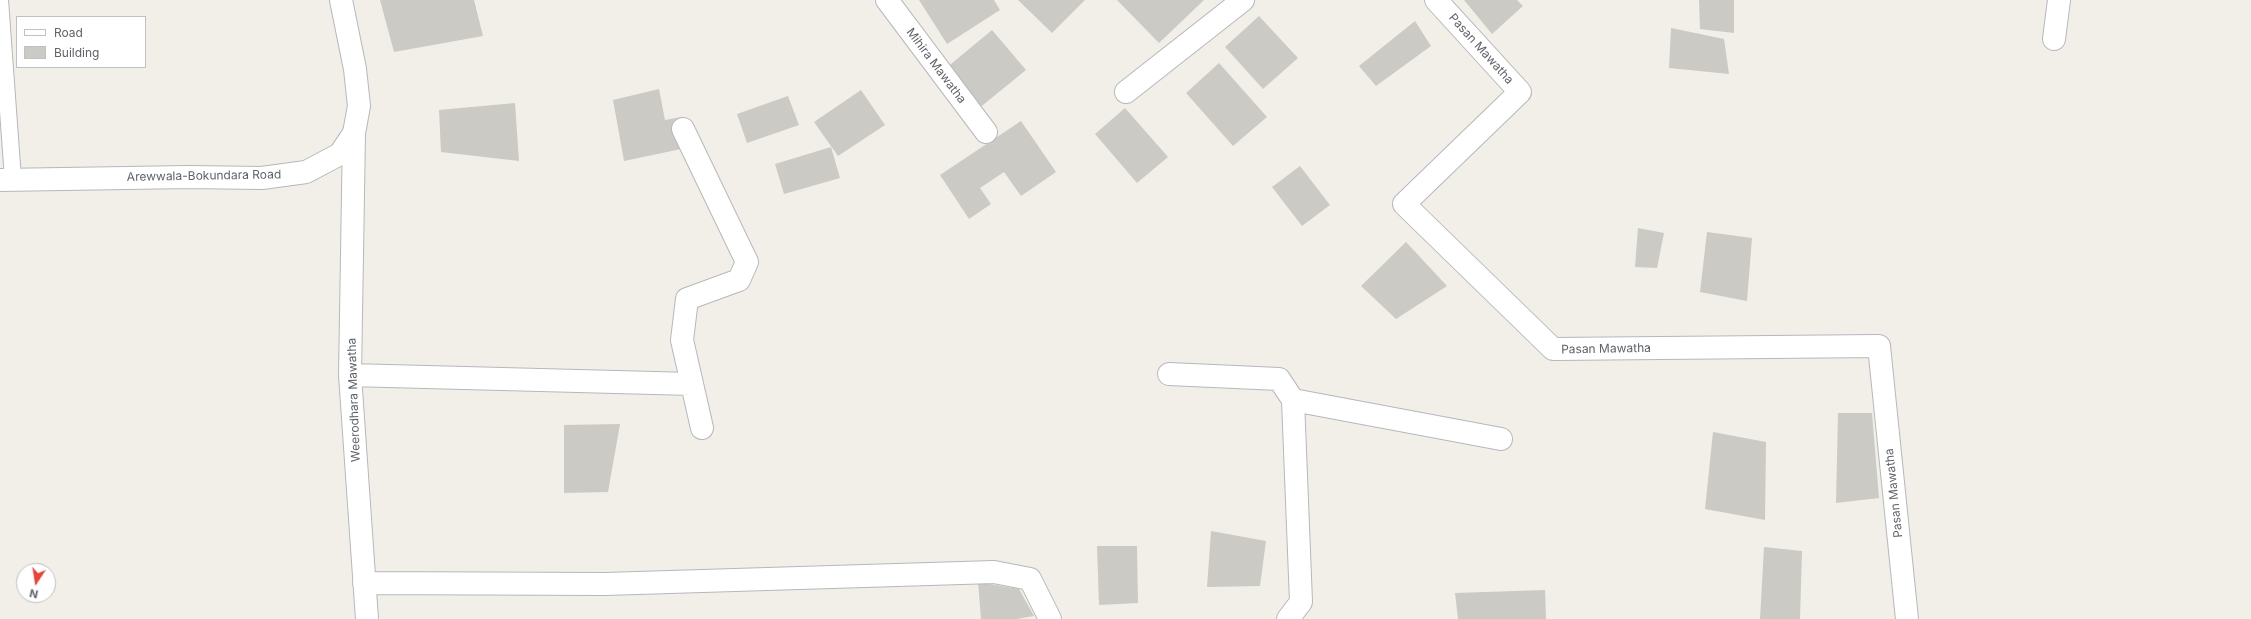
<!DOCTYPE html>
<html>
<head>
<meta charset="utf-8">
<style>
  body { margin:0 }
  #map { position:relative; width:2251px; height:619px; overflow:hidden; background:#f1efe8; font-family:Inter,sans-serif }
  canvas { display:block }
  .legend { position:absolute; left:16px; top:16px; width:130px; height:52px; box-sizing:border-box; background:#fff; border:1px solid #bfc1c3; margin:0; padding:5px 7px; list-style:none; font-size:12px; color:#5f6368 }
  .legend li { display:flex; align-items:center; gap:8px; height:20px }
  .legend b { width:20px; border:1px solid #bfc1c3 }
  .north { position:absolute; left:16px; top:563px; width:40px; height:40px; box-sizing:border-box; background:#fff; border:1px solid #bfc1c3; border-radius:50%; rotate:192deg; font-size:11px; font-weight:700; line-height:16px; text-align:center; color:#5f6368 }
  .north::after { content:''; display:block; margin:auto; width:14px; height:18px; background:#ea4335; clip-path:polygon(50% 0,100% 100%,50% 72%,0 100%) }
</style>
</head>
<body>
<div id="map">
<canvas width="2251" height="619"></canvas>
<ul class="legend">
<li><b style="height:5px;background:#fff"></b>Road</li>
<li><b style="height:11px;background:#cccac5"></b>Building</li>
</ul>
<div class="north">N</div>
</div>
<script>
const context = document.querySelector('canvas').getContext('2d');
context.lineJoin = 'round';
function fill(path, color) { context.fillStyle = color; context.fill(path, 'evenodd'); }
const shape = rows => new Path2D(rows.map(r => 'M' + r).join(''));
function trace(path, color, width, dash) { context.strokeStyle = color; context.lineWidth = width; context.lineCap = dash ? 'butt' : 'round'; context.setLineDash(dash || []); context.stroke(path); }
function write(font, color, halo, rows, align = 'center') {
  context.font = font + ' Inter,sans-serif'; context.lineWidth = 3.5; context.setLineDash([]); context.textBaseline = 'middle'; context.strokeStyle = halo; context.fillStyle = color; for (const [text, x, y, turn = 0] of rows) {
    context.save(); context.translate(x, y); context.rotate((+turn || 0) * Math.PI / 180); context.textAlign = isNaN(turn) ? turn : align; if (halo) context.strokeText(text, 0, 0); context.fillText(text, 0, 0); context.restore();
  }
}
const building = shape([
  [380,0,474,0,483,36,394,52],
  [919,0,994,0,1000,10,947,44],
  [1018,0,1085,0,1052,33],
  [1117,0,1204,0,1159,43],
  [1464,0,1517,0,1523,6,1492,34],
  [1699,0,1734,0,1734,33,1700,29],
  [1259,16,1298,58,1263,89,1225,47],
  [1415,21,1431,46,1376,86,1359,66],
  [1671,28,1724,39,1729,74,1669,68],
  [992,30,1026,70,978,109,945,69],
  [1219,63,1267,117,1233,146,1186,93],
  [659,89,665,120,682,117,686,148,624,161,613,100],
  [861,90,885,125,838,156,814,122],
  [788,96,799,125,747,143,737,114],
  [515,103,519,161,441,152,439,110],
  [1125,108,1168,157,1137,183,1095,134],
  [1021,121,1056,172,1021,196,1004,172,980,188,991,204,969,219,940,175],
  [831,147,840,178,784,194,775,164],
  [1300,166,1330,205,1302,226,1272,187],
  [1638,228,1664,233,1657,268,1635,267],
  [1707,232,1752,238,1747,301,1700,292],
  [1406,242,1447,286,1396,319,1361,286],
  [1838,413,1872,413,1879,498,1836,503],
  [620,424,608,492,564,493,564,425],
  [1713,432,1766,442,1765,520,1705,509],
  [1211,531,1266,541,1260,586,1207,587],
  [1097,546,1137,546,1138,603,1099,605],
  [1764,547,1802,551,1800,619,1760,619],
  [978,582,1019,589,1034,616,1017,619,981,619],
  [1545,590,1546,619,1458,619,1455,593]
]);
const service = shape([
  [0,0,13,179]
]);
const minor = shape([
  [887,0,986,132],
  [1436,0,1520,92,1404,204,1553,349,1879,346,1907,619],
  [2054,39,2059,0],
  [1126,92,1243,0],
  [683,129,747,262,739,280,687,299,682,340,702,428],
  [354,133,350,375,367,619],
  [1169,374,1279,379,1293,400,1301,602,1288,619],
  [350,375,692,384],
  [1293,400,1501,439],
  [364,583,605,584,994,572,1030,579,1050,619]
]);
const tertiary = shape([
  [0,180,189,177,262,178,306,172,340,154,354,133,359,106,355,69,341,0]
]);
const streetNames = [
  ["Pasan Mawatha",1481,49,48],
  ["Mihira Mawatha",936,66,53],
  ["Arewwala-Bokundara Road",204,176,-1],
  ["Pasan Mawatha",1606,349,-1],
  ["Weerodhara Mawatha",354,400,-92],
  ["Pasan Mawatha",1894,493,-96]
];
fill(building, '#cccac5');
trace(service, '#b5b8bc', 18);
trace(minor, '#b5b8bc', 24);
trace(tertiary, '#b5b8bc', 24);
trace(service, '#fff', 16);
trace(minor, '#fff', 22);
trace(tertiary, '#fff', 22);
write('12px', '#5f6368', '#fff', streetNames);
</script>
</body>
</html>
